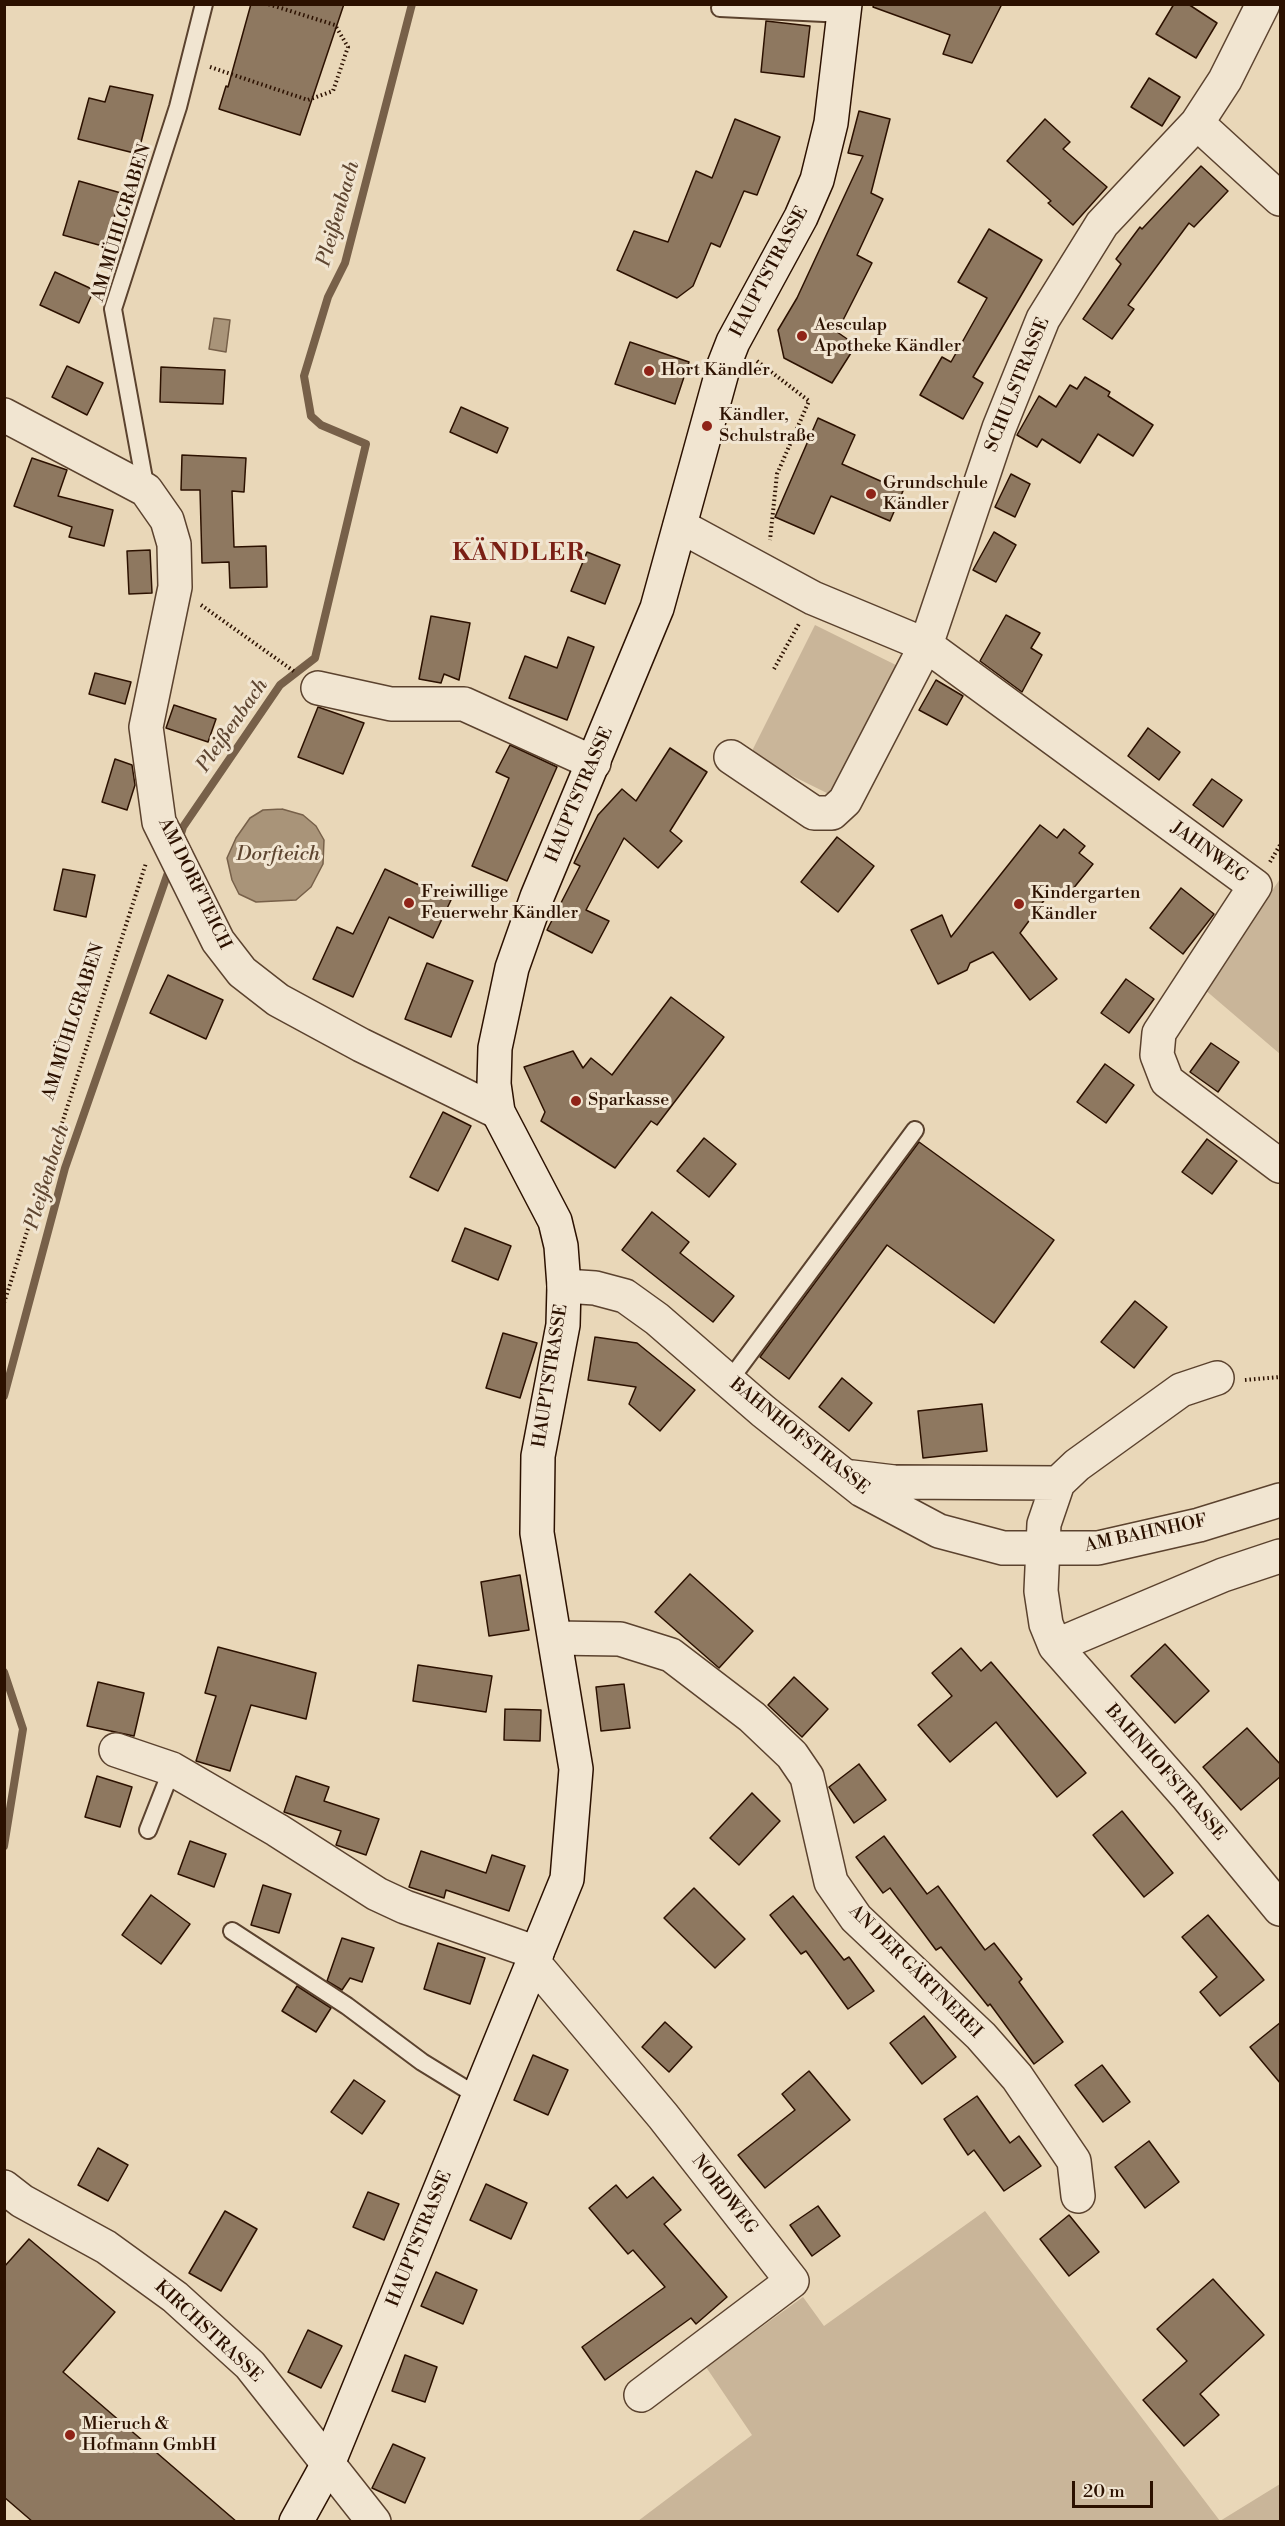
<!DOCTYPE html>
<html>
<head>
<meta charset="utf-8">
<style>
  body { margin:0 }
  #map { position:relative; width:1285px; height:2526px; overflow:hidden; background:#e9d7b8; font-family:"Libre Bodoni",serif }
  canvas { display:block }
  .frame { position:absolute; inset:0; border:6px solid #2c1100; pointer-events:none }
  .scale { position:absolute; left:1072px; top:2481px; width:81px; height:27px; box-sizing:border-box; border:3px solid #2c1100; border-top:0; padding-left:8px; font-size:18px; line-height:21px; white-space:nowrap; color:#2c1100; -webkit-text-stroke:4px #f1e5d1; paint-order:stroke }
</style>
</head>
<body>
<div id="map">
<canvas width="1285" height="2526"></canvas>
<div class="frame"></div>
<div class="scale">20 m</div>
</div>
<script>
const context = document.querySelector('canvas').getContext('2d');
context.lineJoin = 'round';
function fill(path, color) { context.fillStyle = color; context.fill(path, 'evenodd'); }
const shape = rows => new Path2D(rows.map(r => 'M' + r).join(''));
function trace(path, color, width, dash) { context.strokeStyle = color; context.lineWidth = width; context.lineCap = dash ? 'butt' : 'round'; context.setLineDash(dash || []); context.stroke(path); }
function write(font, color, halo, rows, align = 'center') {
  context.font = font + ' "Libre Bodoni",serif'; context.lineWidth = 6; context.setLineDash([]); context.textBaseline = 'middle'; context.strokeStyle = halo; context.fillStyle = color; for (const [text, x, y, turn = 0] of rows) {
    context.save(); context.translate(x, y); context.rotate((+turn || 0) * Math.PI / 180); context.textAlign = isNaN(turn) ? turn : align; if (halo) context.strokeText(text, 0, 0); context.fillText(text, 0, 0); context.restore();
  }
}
const green = shape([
  [815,625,906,670,839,799,750,755],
  [1280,879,1280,1054,1204,989],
  [985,2211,1220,2521,1280,2484,1280,2521,638,2521,752,2435,706,2367,803,2297,824,2326]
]);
const water = shape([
  [214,318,230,320,226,352,209,349,214,318],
  [282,809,303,815,316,826,324,840,323,864,311,887,296,900,256,902,239,894,232,880,227,858,236,838,250,818,263,810,282,809]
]);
const stream = shape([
  [179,840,183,827,280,685,315,658,366,444,321,425,311,416,304,376,328,297,345,263,412,4],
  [4,1396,65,1168,170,867],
  [4,1672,23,1729,4,1846]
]);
const building = shape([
  [251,4,344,4,300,135,219,109,226,86,228,87,251,4],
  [874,4,1002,4,972,63,943,54,950,35,873,7,874,4],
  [1174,4,1188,4,1217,23,1196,58,1156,34,1174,4],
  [766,21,810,26,804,77,761,72,766,21],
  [1149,78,1180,97,1162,126,1131,107,1149,78],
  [110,86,153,95,138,154,78,139,89,98,105,102,110,86],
  [859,111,890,119,871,193,883,199,857,255,872,263,837,332,856,345,832,383,784,358,778,330,797,298,863,156,848,153,859,111],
  [735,119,780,137,757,195,744,191,720,247,711,243,693,286,677,298,617,270,634,231,668,242,696,171,712,178,735,119],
  [1045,119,1070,142,1063,149,1107,187,1073,225,1048,203,1051,201,1007,161,1045,119],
  [1201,166,1228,191,1194,227,1189,223,1128,305,1134,309,1112,339,1083,319,1121,264,1116,259,1140,227,1142,229,1201,166],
  [79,181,121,193,106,247,63,235,79,181],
  [989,229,1042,260,973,377,983,383,963,419,920,395,942,357,951,362,987,298,958,282,989,229],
  [55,272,94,290,79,323,40,305,55,272],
  [630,342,689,362,675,404,615,384,630,342],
  [67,366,103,383,87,415,52,397,67,366],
  [161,367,225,370,223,404,160,402,161,367],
  [1085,377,1110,392,1108,396,1153,425,1133,456,1098,434,1080,463,1042,439,1037,447,1017,435,1039,396,1056,407,1070,385,1077,389,1085,377],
  [461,407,508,428,497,453,450,432,461,407],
  [818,418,855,435,842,464,903,491,890,521,831,496,814,534,775,517,818,418],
  [182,455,246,458,244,492,232,491,234,547,266,546,267,587,230,588,229,562,202,563,200,490,181,490,182,455],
  [32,458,67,470,58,496,113,510,104,546,69,537,72,527,14,506,32,458],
  [1011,474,1030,484,1015,517,995,507,1011,474],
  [994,532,1016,545,996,582,973,570,994,532],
  [150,550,152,593,129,594,127,551,150,550],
  [587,552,620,565,605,604,571,591,587,552],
  [1006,615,1040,633,1031,648,1042,655,1022,692,980,661,1006,615],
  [431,616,470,623,459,680,444,674,441,683,419,679,431,616],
  [568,637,594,647,567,720,509,698,525,656,557,668,568,637],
  [95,673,131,682,125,704,89,694,95,673],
  [936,680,963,696,947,725,919,710,936,680],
  [174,705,216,719,208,742,166,728,174,705],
  [318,707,364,723,343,774,298,757,318,707],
  [1148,728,1180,752,1159,780,1128,756,1148,728],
  [510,745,557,767,507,881,472,866,509,778,496,772,510,745],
  [670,748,707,772,670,831,682,841,658,868,624,838,586,910,609,921,592,953,547,930,580,866,574,863,598,815,622,789,636,801,670,748],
  [115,759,132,765,135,785,127,810,102,802,115,759],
  [1212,779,1242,800,1223,827,1193,805,1212,779],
  [1040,825,1057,838,1064,829,1085,846,1079,853,1093,864,1064,900,1051,891,1020,933,1057,979,1030,1000,993,952,970,963,967,970,938,984,911,930,942,915,951,937,1040,825],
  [837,837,874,866,838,912,801,882,837,837],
  [63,869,95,875,86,917,54,910,63,869],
  [385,869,451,900,433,938,389,917,353,997,313,979,337,927,353,934,385,869],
  [1181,888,1214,914,1183,954,1150,928,1181,888],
  [427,963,473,981,451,1037,405,1019,427,963],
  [168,975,223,1000,206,1039,150,1013,168,975],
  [1126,979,1154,999,1129,1033,1101,1013,1126,979],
  [671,997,724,1037,657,1125,651,1121,615,1168,541,1121,545,1112,524,1067,573,1051,583,1068,591,1058,612,1075,671,997],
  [1211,1043,1239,1062,1218,1092,1190,1072,1211,1043],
  [1105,1064,1134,1085,1106,1123,1077,1102,1105,1064],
  [443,1112,471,1126,438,1191,410,1177,443,1112],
  [704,1138,736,1164,709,1197,677,1171,704,1138],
  [1207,1139,1237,1161,1212,1194,1182,1172,1207,1139],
  [919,1142,1054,1240,994,1323,887,1245,789,1379,760,1357,919,1142],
  [652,1212,689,1242,680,1253,734,1296,713,1322,622,1250,652,1212],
  [465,1228,511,1246,498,1280,452,1261,465,1228],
  [1135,1301,1167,1327,1134,1368,1101,1342,1135,1301],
  [503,1333,537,1343,520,1398,486,1388,503,1333],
  [595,1337,637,1343,695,1390,660,1431,629,1404,636,1387,588,1380,595,1337],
  [842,1378,872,1403,849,1431,819,1407,842,1378],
  [982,1404,987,1451,923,1458,918,1411,982,1404],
  [690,1574,753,1631,719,1668,655,1612,690,1574],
  [520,1575,529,1630,489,1636,481,1582,520,1575],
  [1165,1644,1209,1691,1175,1723,1131,1676,1165,1644],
  [218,1647,316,1673,306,1719,251,1705,230,1771,196,1761,216,1696,205,1693,218,1647],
  [961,1648,981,1671,991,1662,1086,1773,1057,1797,996,1722,950,1762,918,1725,952,1696,932,1673,961,1648],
  [418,1665,492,1676,486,1712,413,1701,418,1665],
  [794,1677,828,1709,802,1737,768,1705,794,1677],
  [98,1682,144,1693,134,1736,87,1726,98,1682],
  [624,1684,630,1728,601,1731,596,1687,624,1684],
  [505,1709,541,1710,540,1741,504,1740,505,1709],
  [1247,1728,1281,1765,1281,1776,1241,1810,1203,1767,1247,1728],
  [859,1764,886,1800,854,1823,829,1787,859,1764],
  [97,1776,132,1787,120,1827,85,1817,97,1776],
  [296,1776,329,1787,324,1801,379,1819,366,1855,336,1845,341,1831,284,1812,296,1776],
  [752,1793,780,1821,739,1865,710,1838,752,1793],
  [1122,1811,1173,1873,1144,1897,1093,1835,1122,1811],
  [884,1836,927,1894,938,1886,985,1950,994,1943,1022,1979,1019,1982,1063,2042,1034,2064,990,2004,988,2006,941,1947,936,1950,890,1888,883,1893,856,1857,884,1836],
  [190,1841,226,1854,214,1887,178,1874,190,1841],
  [421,1851,486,1873,492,1855,525,1866,509,1911,446,1890,444,1898,409,1887,421,1851],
  [263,1885,291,1894,279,1933,251,1925,263,1885],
  [694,1888,745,1939,715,1968,664,1918,694,1888],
  [151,1895,190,1924,161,1964,122,1935,151,1895],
  [793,1896,844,1960,849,1957,874,1991,848,2009,806,1951,801,1954,770,1915,793,1896],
  [1208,1915,1264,1980,1220,2016,1200,1992,1217,1977,1182,1937,1208,1915],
  [342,1938,374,1948,362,1982,350,1978,342,1990,327,1981,342,1938],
  [438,1943,485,1958,470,2004,424,1989,438,1943],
  [297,1986,331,2008,316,2032,282,2011,297,1986],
  [924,2016,956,2057,922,2084,890,2043,924,2016],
  [665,2022,692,2047,669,2072,642,2047,665,2022],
  [1281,2022,1281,2084,1250,2047,1281,2022],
  [533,2055,568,2070,548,2115,514,2100,533,2055],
  [1102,2065,1130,2102,1103,2122,1075,2085,1102,2065],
  [809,2071,850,2120,765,2188,738,2155,795,2110,782,2094,809,2071],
  [354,2080,385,2101,362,2134,331,2112,354,2080],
  [977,2096,1010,2143,1019,2136,1041,2166,1004,2191,974,2150,968,2155,944,2119,977,2096],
  [1149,2141,1179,2182,1145,2208,1115,2167,1149,2141],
  [98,2148,128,2165,108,2201,78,2185,98,2148],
  [653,2177,681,2210,664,2224,727,2297,696,2324,691,2318,605,2380,582,2347,665,2287,633,2250,628,2254,589,2208,616,2185,627,2198,653,2177],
  [486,2184,527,2203,511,2239,470,2220,486,2184],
  [368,2192,399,2204,384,2240,353,2227,368,2192],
  [818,2206,840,2236,812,2256,790,2225,818,2206],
  [225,2211,257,2229,221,2291,189,2273,225,2211],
  [1069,2215,1099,2252,1069,2276,1040,2239,1069,2215],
  [29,2239,115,2312,63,2372,237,2522,33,2522,4,2497,4,2267,29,2239],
  [436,2272,477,2290,463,2324,421,2306,436,2272],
  [1213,2279,1264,2335,1200,2394,1219,2415,1184,2446,1143,2400,1187,2361,1157,2329,1213,2279],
  [308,2330,342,2346,321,2388,288,2372,308,2330],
  [405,2355,437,2367,425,2402,392,2391,405,2355],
  [393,2444,425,2458,405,2503,372,2488,393,2444]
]);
const path = shape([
  [210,67,308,100,333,91,348,47,335,25,268,4],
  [757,361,809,401,777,474,770,540],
  [201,605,295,672],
  [774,669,800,622],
  [1270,862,1280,845],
  [4,1303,146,863],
  [1245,1380,1280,1377]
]);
const lane = shape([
  [720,8,845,14],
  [146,490,113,309,178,107,204,4],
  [729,1381,915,1130],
  [148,1830,172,1769],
  [232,1931,347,2006,422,2062,479,2097]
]);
const street = shape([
  [1197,123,1280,199],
  [4,415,146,490,167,520,174,544,175,587,146,727,159,822,218,941,242,972,278,1000,361,1045,498,1112],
  [680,526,813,598,926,645,1255,886,1159,1033,1157,1055,1167,1081,1280,1166],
  [318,688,391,704,464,704,594,763],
  [731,757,814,813,832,813,845,801,926,645,999,428,1043,319,1102,224,1197,123,1225,80,1263,4],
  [564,1286,595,1288,625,1296,657,1319,763,1411,862,1490,939,1531,1003,1548,1098,1548,1199,1525,1280,1500],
  [1217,1378,1181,1390,1077,1465,1058,1483,1044,1524,1041,1591,1046,1624,1055,1646,1186,1795,1280,1909],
  [852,1477,894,1482,1058,1483],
  [555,1638,620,1639,671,1655,752,1717,792,1755,807,1777,831,1882,856,1918,981,2036,1017,2077,1074,2161,1078,2196],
  [1055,1646,1223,1575,1280,1556],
  [116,1750,172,1769,277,1830,377,1894,405,1907,537,1953],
  [534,1963,663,2116,792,2281,641,2395],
  [4,2187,22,2201,106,2247,175,2297,250,2365,374,2522]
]);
const secondary = shape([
  [296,2522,328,2464,567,1879,576,1769,537,1533,538,1456,563,1325,564,1286,561,1246,555,1221,498,1112,494,1084,495,1048,512,968,537,897,657,608,724,365,733,342,801,217,817,180,831,123,845,4]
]);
const markers = [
  [802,336,6,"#8f2418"],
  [649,371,6,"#8f2418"],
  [707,426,6,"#8f2418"],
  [871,494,6,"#8f2418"],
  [409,903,6,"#8f2418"],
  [1019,904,6,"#8f2418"],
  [576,1101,6,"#8f2418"],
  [70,2435,6,"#8f2418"]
];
const streetNames = [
  ["AM MÜHLGRABEN",122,223,-73],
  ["HAUPTSTRASSE",770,272,-62],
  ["SCHULSTRASSE",1018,385,-68],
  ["HAUPTSTRASSE",580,795,-67],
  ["JAHNWEG",1209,853,36],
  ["AM DORFTEICH",194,884,64],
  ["AM MÜHLGRABEN",74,1022,-72],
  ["HAUPTSTRASSE",551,1376,-81],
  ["BAHNHOFSTRASSE",799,1437,39],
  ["AM BAHNHOF",1146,1534,-12],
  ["BAHNHOFSTRASSE",1165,1773,49],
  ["AN DER GÄRTNEREI",915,1972,45],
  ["NORDWEG",724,2195,52],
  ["HAUPTSTRASSE",420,2239,-68],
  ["KIRCHSTRASSE",208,2332,43]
];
const poiNames = [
  ["Aesculap",814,326],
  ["Apotheke Kändler",814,347],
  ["Hort Kändler",661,371],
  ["Kändler,",719,416],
  ["Schulstraße",719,437],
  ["Grundschule",883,484],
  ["Kändler",883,505],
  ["Freiwillige",421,893],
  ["Feuerwehr Kändler",421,914],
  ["Kindergarten",1031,894],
  ["Kändler",1031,915],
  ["Sparkasse",588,1101],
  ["Mieruch &",82,2425],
  ["Hofmann GmbH",82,2446]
];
const waterNames = [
  ["Pleißenbach",339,214,-74],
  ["Pleißenbach",233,726,-55],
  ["Dorfteich",278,855],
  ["Pleißenbach",48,1177,-73]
];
const districtNames = [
  ["KÄNDLER",519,554]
];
fill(green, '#c9b599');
fill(water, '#a99479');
trace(water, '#776049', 1.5);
trace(stream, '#776049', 8);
fill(building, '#8e7860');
trace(building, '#2c1100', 1.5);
trace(lane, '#5b422e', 20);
trace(street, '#5b422e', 36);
trace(secondary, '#2c1100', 36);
trace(path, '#2c1100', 4, [1.5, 3]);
trace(lane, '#f1e5d1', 16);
trace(street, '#f1e5d1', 33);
trace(secondary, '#f1e5d1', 33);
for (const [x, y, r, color] of markers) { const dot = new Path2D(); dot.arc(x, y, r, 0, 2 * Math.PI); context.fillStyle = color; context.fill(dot); trace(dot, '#f1e5d1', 2); }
write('18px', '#2c1100', '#f1e5d1', streetNames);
write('18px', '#2c1100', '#f1e5d1', poiNames, 'left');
write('italic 20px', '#5e4530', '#f1e5d1', waterNames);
context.letterSpacing = '1.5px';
write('bold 24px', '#7a1f14', '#f1e5d1', districtNames);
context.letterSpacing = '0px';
</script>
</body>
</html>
